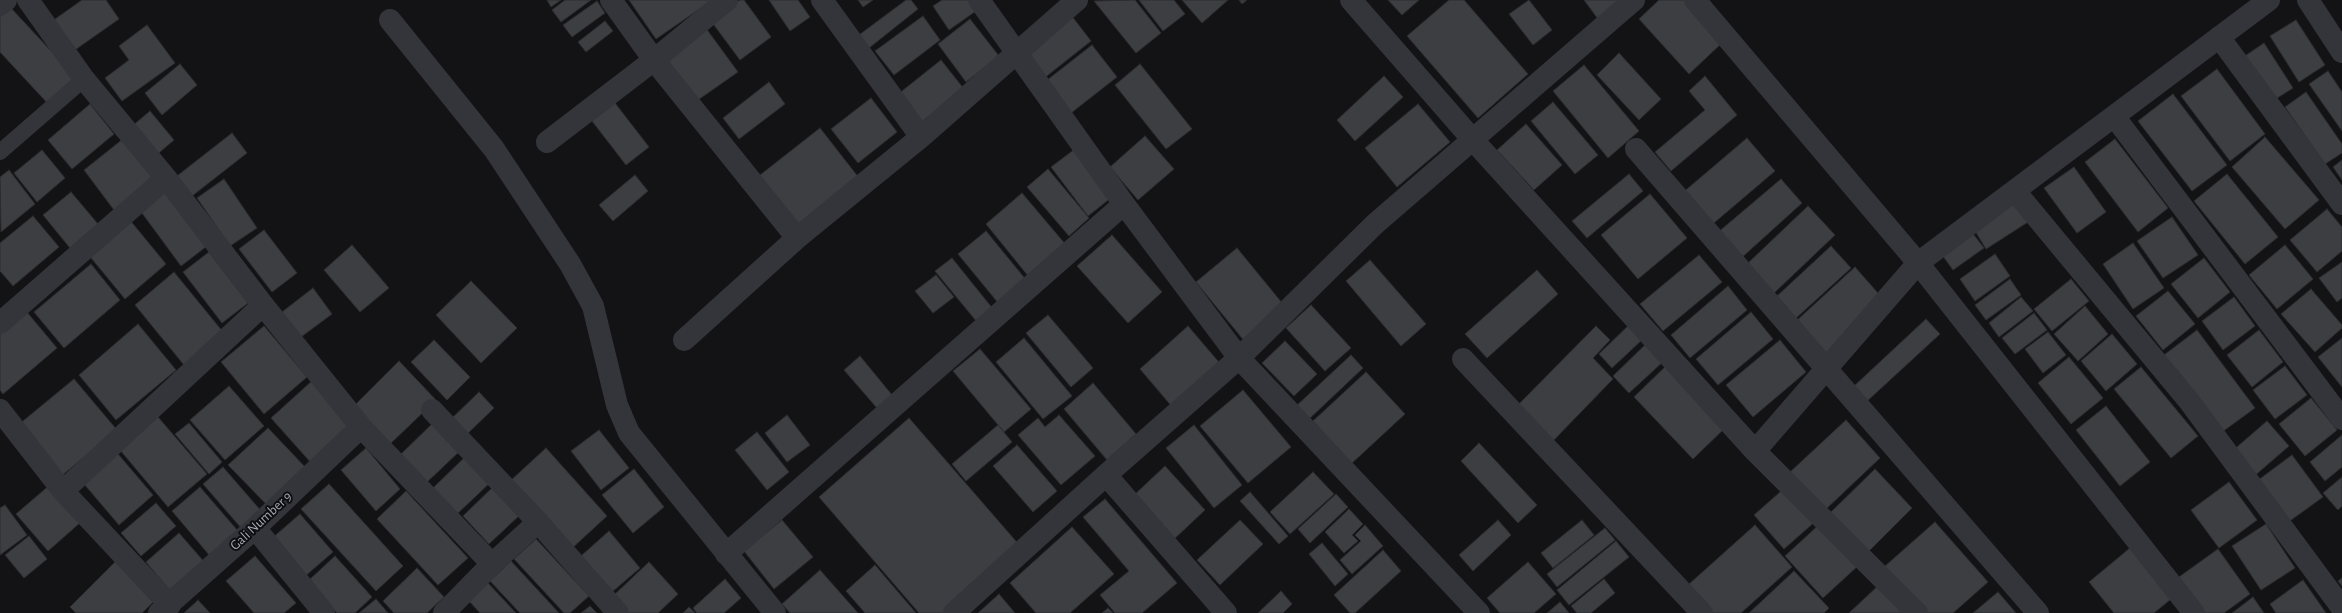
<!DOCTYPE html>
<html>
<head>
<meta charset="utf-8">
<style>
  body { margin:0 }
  canvas { display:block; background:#131315 }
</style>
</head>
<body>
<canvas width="2342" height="613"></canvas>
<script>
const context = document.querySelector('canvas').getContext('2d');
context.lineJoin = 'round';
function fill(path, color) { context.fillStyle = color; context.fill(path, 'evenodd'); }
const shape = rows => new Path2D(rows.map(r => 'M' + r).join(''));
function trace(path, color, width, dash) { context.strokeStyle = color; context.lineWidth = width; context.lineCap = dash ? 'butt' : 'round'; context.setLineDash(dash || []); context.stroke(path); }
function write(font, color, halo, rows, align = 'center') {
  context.font = font + ' "Alegreya Sans",sans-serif'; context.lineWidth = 4; context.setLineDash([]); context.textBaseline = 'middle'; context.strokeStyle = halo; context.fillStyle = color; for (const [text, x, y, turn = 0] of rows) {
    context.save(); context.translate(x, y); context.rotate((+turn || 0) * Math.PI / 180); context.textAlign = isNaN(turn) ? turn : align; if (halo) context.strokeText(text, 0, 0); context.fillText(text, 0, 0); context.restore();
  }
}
const building = shape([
  [82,0,106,0,119,19,72,52,51,22,82,0],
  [547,0,561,0,551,7,547,0],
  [565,0,591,0,561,22,552,10,565,0],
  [629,0,711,0,711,1,656,39,629,0],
  [740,0,744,0,771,37,740,60,711,21,740,0],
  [769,0,798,0,810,17,790,31,769,0],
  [858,0,873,0,863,7,858,0],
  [906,0,911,0,918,9,869,48,859,35,906,0],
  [942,0,969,0,976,11,949,30,933,6,942,0],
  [1135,0,1161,33,1136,53,1094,1,1135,0],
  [1139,0,1174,0,1185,14,1163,31,1139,0],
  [1182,0,1228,0,1202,23,1182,0],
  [1239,0,1247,0,1242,4,1239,0],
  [1388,0,1419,0,1402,15,1388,0],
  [1449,0,1464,0,1528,74,1478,118,1407,36,1449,0],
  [1529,0,1552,30,1533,45,1509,14,1529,0],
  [1584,0,1623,0,1598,19,1584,0],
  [1659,0,1685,0,1724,41,1689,74,1639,19,1659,0],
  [597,1,605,13,572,37,563,25,597,1],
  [10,7,79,81,51,107,0,52,0,17,10,7],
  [1071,15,1091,41,1043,79,1023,53,1071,15],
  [923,16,940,40,894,75,875,51,923,16],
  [970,19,999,56,966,82,938,44,970,19],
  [2296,20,2325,65,2299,82,2270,36,2296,20],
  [605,21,613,31,586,52,578,42,605,21],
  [147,25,175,63,122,101,105,78,129,60,119,46,147,25],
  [705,27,738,72,695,102,663,57,705,27],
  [2264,43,2293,88,2274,100,2245,56,2264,43],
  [1092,45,1117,77,1071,113,1046,81,1092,45],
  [1619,53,1661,99,1639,120,1597,75,1619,53],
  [941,60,964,89,919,124,897,95,941,60],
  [180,64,197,85,162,115,145,93,180,64],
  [1140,64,1192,129,1166,149,1115,85,1140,64],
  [1584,65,1639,131,1608,158,1553,91,1584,65],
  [2217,69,2265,134,2230,161,2181,96,2217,69],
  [2328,71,2342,92,2342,131,2309,84,2328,71],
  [1384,76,1403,97,1355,141,1337,120,1384,76],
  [1705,76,1737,115,1671,171,1655,152,1705,110,1689,91,1705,76],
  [769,82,785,104,739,139,723,118,769,82],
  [2306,92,2342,144,2342,153,2325,164,2285,107,2306,92],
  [2173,94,2227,165,2192,191,2138,121,2173,94],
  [871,98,897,132,858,163,831,129,871,98],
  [1553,102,1598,155,1575,174,1531,121,1553,102],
  [615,103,649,147,626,165,592,121,615,103],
  [90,104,114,134,72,169,48,140,90,104],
  [1418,104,1450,142,1397,187,1365,148,1418,104],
  [150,111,174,140,154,157,130,128,150,111],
  [1526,124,1562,165,1534,190,1497,150,1526,124],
  [820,128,859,178,794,230,755,179,820,128],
  [232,133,247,153,192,196,177,176,232,133],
  [1145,136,1174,169,1138,200,1110,167,1145,136],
  [2265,137,2319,200,2285,229,2232,167,2265,137],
  [1747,138,1775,171,1708,228,1680,195,1747,138],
  [123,139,154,179,114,210,84,170,123,139],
  [2115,139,2168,208,2138,232,2085,162,2115,139],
  [1075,149,1112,197,1088,216,1051,167,1075,149],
  [42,150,65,178,37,202,14,173,42,150],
  [2342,160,2342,180,2333,167,2342,160],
  [2074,167,2106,212,2077,233,2044,188,2074,167],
  [1048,169,1089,218,1069,236,1027,187,1048,169],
  [9,170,35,204,1,232,0,177,9,170],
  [1629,174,1643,191,1587,238,1572,221,1629,174],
  [2227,174,2278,237,2245,264,2194,201,2227,174],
  [635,175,648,191,613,221,599,205,635,175],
  [224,179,257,228,230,246,197,198,224,179],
  [1781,179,1802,203,1739,260,1716,234,1781,179],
  [166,190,207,246,181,266,139,209,166,190],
  [71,192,98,224,70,248,43,215,71,192],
  [1022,193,1066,245,1029,277,986,224,1022,193],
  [1650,194,1687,238,1638,279,1601,235,1650,194],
  [2016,202,2028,222,1986,249,1974,229,2016,202],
  [1808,206,1835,235,1773,294,1746,265,1808,206],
  [2327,209,2342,227,2342,251,2317,272,2290,240,2327,209],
  [33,216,59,247,13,286,0,271,0,243,33,216],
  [2172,217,2198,255,2163,278,2137,241,2172,217],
  [129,219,166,264,125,299,87,253,129,219],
  [264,230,297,273,272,292,239,249,264,230],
  [1970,230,1984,248,1953,270,1940,252,1970,230],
  [986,231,1027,281,999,304,958,254,986,231],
  [1112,235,1162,292,1128,323,1077,266,1112,235],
  [2133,243,2164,288,2133,309,2103,264,2133,243],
  [352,245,389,288,360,312,324,270,352,245],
  [2285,245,2313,279,2277,309,2249,275,2285,245],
  [1831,246,1851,268,1795,319,1776,297,1831,246],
  [1237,248,1287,309,1246,343,1196,282,1237,248],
  [209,252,248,303,222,323,183,272,209,252],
  [1995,254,2010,276,1975,301,1960,279,1995,254],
  [1699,255,1722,282,1663,331,1640,304,1699,255],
  [952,258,993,309,977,322,935,271,952,258],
  [2204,258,2230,292,2198,318,2171,284,2204,258],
  [1370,260,1426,324,1401,346,1346,281,1370,260],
  [2342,262,2342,298,2337,302,2319,278,2342,262],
  [91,264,120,300,64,348,34,312,91,264],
  [1855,267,1884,300,1822,357,1793,324,1855,267],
  [1537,270,1558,294,1487,358,1465,334,1537,270],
  [174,272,223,332,184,365,135,305,174,272],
  [936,275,954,297,933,313,915,291,936,275],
  [2010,279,2021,295,1986,320,1975,305,2010,279],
  [2071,279,2089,301,2052,331,2034,309,2071,279],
  [471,281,517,328,481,363,436,315,471,281],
  [1728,286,1747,310,1690,358,1671,335,1728,286],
  [313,288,332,314,301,337,282,312,313,288],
  [2311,289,2342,325,2342,328,2315,352,2281,314,2311,289],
  [2168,291,2195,324,2163,350,2136,316,2168,291],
  [2021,297,2033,311,1999,337,1989,323,2021,297],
  [2234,297,2255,326,2223,350,2202,321,2234,297],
  [1311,305,1351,348,1325,371,1286,328,1311,305],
  [2085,306,2108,334,2078,361,2054,334,2085,306],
  [26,311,57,348,3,394,0,390,0,333,26,311],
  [1751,312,1773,339,1718,385,1696,359,1751,312],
  [2034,313,2047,330,2015,354,2002,338,2034,313],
  [1048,315,1093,368,1071,387,1026,333,1048,315],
  [1926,319,1940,334,1865,403,1852,388,1926,319],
  [1631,323,1645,337,1612,368,1599,354,1631,323],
  [138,324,176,370,116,420,79,375,138,324],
  [264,326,307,377,264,414,221,362,264,326],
  [1188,326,1223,367,1174,409,1140,369,1188,326],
  [1596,326,1610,340,1593,358,1613,379,1550,444,1514,409,1596,326],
  [2197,330,2255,408,2222,432,2164,355,2197,330],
  [2259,330,2283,362,2252,387,2227,355,2259,330],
  [2048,332,2066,355,2043,373,2025,349,2048,332],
  [2112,334,2137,364,2106,391,2081,361,2112,334],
  [1024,338,1072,396,1043,419,996,362,1024,338],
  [2342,338,2342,387,2318,357,2342,338],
  [434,340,470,377,447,400,411,362,434,340],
  [1780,340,1806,372,1753,417,1726,385,1780,340],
  [1285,341,1317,374,1294,396,1262,363,1285,341],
  [1649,341,1666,359,1629,393,1613,376,1649,341],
  [980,349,1031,409,1004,432,953,371,980,349],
  [1351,355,1363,368,1307,421,1294,408,1351,355],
  [860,356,892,395,877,408,844,370,860,356],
  [2069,357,2103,398,2071,424,2038,383,2069,357],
  [399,361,436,400,388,446,352,408,399,361],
  [1670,362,1729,424,1693,459,1634,397,1670,362],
  [2285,366,2307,395,2275,419,2253,390,2285,366],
  [2141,367,2198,436,2171,458,2114,389,2141,367],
  [1366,372,1405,414,1351,464,1313,421,1366,372],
  [74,379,117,430,60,477,17,426,74,379],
  [313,380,355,427,313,465,271,418,313,380],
  [1093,383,1136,434,1107,460,1064,409,1093,383],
  [229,386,264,426,225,460,190,420,229,386],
  [1243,390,1291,447,1248,483,1200,426,1243,390],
  [479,392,494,408,462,439,447,423,479,392],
  [2311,398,2337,430,2305,456,2279,424,2311,398],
  [2106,406,2150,462,2120,486,2076,430,2106,406],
  [787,415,810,445,787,462,765,433,787,415],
  [1059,415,1095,456,1061,485,1018,435,1038,418,1045,427,1059,415],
  [158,417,207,474,168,507,120,450,158,417],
  [909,418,1021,547,945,613,919,613,819,497,909,418],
  [436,420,463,448,425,484,398,457,436,420],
  [1846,420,1880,458,1824,511,1789,473,1846,420],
  [2267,421,2289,446,2252,478,2230,453,2267,421],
  [189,423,222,462,209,474,175,434,189,423],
  [998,425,1012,442,966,481,952,464,998,425],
  [1194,425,1242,485,1214,508,1166,448,1194,425],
  [268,428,307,469,268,506,228,465,268,428],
  [599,430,629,468,601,490,571,451,599,430],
  [757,432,789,472,767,490,735,450,757,432],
  [2342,435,2342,467,2325,481,2310,462,2342,435],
  [1479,443,1537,505,1518,523,1461,461,1479,443],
  [1017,445,1057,491,1033,512,993,466,1017,445],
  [366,448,400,489,376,511,341,470,366,448],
  [546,448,607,516,569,551,508,483,546,448],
  [469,453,494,479,457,514,432,489,469,453],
  [118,454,153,495,119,525,84,484,118,454],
  [2292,455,2323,497,2287,523,2257,481,2292,455],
  [1165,466,1205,510,1171,542,1131,498,1165,466],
  [223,467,262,512,242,529,203,484,223,467],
  [634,469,664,507,633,533,602,495,634,469],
  [1875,469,1912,508,1867,553,1829,514,1875,469],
  [1313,472,1334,494,1290,534,1270,512,1313,472],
  [2342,477,2342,506,2338,510,2323,493,2342,477],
  [2229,482,2257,520,2219,548,2191,510,2229,482],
  [51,484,82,521,48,551,16,514,51,484],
  [329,484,403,566,376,591,301,509,329,484],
  [496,484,523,512,489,544,463,516,496,484],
  [1788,485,1818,519,1784,549,1754,515,1788,485],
  [200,487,238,531,210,556,172,511,200,487],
  [406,491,468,558,438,585,377,519,406,491],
  [1250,492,1288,536,1279,544,1240,501,1250,492],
  [1336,494,1348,507,1310,543,1298,529,1336,494],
  [1105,499,1177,583,1142,613,1115,613,1100,595,1129,571,1083,517,1105,499],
  [156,503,176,526,141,556,121,533,156,503],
  [5,505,27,535,0,555,0,508,5,505],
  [1349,509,1363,524,1352,535,1358,541,1344,553,1325,532,1349,509],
  [300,514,333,552,303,578,270,540,300,514],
  [782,520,813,557,774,589,744,551,782,520],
  [1240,520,1263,544,1220,585,1197,560,1240,520],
  [1498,520,1511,535,1473,571,1459,555,1498,520],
  [1582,520,1594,535,1553,568,1541,553,1582,520],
  [1822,522,1860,564,1823,598,1785,556,1822,522],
  [1935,522,1988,582,1953,613,1924,613,1884,567,1935,522],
  [2266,524,2295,568,2261,590,2232,546,2266,524],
  [1365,525,1383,546,1352,574,1340,560,1361,541,1355,535,1365,525],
  [1755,525,1792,567,1741,613,1713,613,1688,585,1755,525],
  [1072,527,1114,574,1070,613,1036,613,1010,583,1072,527],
  [1605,528,1615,540,1557,587,1547,574,1605,528],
  [609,531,640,568,612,592,581,556,609,531],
  [179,533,206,564,172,593,146,562,179,533],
  [29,536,47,559,24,578,5,555,29,536],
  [536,539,589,596,570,613,564,613,514,559,536,539],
  [1616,541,1629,557,1569,605,1557,590,1616,541],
  [1322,543,1348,574,1335,586,1309,554,1322,543],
  [2130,548,2171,599,2154,613,2114,613,2089,582,2130,548],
  [2218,549,2250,594,2224,613,2205,613,2179,577,2218,549],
  [1383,550,1401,571,1355,613,1350,613,1334,595,1383,550],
  [255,556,296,603,284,613,254,613,226,581,255,556],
  [335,556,372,597,355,613,337,613,308,581,335,556],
  [118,559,157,598,142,613,76,613,70,607,118,559],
  [511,561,559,613,520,613,490,581,511,561],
  [649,562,678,594,658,613,628,613,613,596,649,562],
  [1528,562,1556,594,1534,613,1500,613,1487,598,1528,562],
  [875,565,916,613,865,613,846,591,875,565],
  [417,568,444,597,427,613,394,613,383,601,417,568],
  [820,570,858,613,790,613,782,604,820,570],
  [1794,571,1829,608,1824,613,1749,613,1794,571],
  [2342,578,2342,586,2338,581,2342,578],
  [725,579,741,598,724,613,697,613,693,608,725,579],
  [1604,579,1615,593,1591,613,1577,613,1571,606,1604,579],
  [2303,580,2326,613,2276,613,2270,604,2303,580],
  [488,583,516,613,480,613,469,601,488,583],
  [1880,584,1908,613,1849,613,1880,584],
  [1281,591,1292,604,1283,613,1258,613,1281,591],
  [1998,592,2016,613,1973,613,1998,592],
  [999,594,1015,613,978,613,999,594],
  [2253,597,2264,613,2232,613,2253,597],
  [376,599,388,613,359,613,376,599],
  [198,600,210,613,184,613,198,600],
  [1560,602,1569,613,1547,613,1560,602],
  [590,606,597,613,581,613,590,606],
  [689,607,695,613,683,613,689,607],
  [1108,608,1113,613,1102,613,1108,608]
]);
const lane = shape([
  [0,152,84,79]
]);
const street = shape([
  [28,0,84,79,166,178,263,305,361,427,492,564],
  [611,0,654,60,797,238,921,137,1077,0],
  [822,0,921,137],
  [979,0,1124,204,1239,358,1479,613],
  [1351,0,1473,140,1755,451,1917,613],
  [1695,0,1918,263,2194,613],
  [2308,0,2342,52],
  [0,5,6,0],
  [390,20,494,149,570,264,593,306,617,405,629,433,775,613],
  [2219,37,2342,204],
  [2114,116,2342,419],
  [547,142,654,60,727,0],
  [1636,149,2038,613],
  [2015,191,2189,401,2342,608],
  [0,323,166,178],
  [684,340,797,238],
  [1463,359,1702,613],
  [0,410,63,491,170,605],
  [432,410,538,522],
  [1755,451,1918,263,2269,0],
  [1106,475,1226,613],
  [63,491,263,305],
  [255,528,324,613],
  [726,554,1124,204],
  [159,613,255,528,361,427],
  [444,613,492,564,538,522,618,613],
  [954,613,1106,475,1239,358,1375,224,1634,0]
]);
const streetNames = [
  ["Gali Number 9",261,521,-43]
];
fill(building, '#3d3e42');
trace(building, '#2d2d31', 1);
trace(lane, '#34353a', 16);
trace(street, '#34353a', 22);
write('14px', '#a4aab6', '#0e0e10', streetNames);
</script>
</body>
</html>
